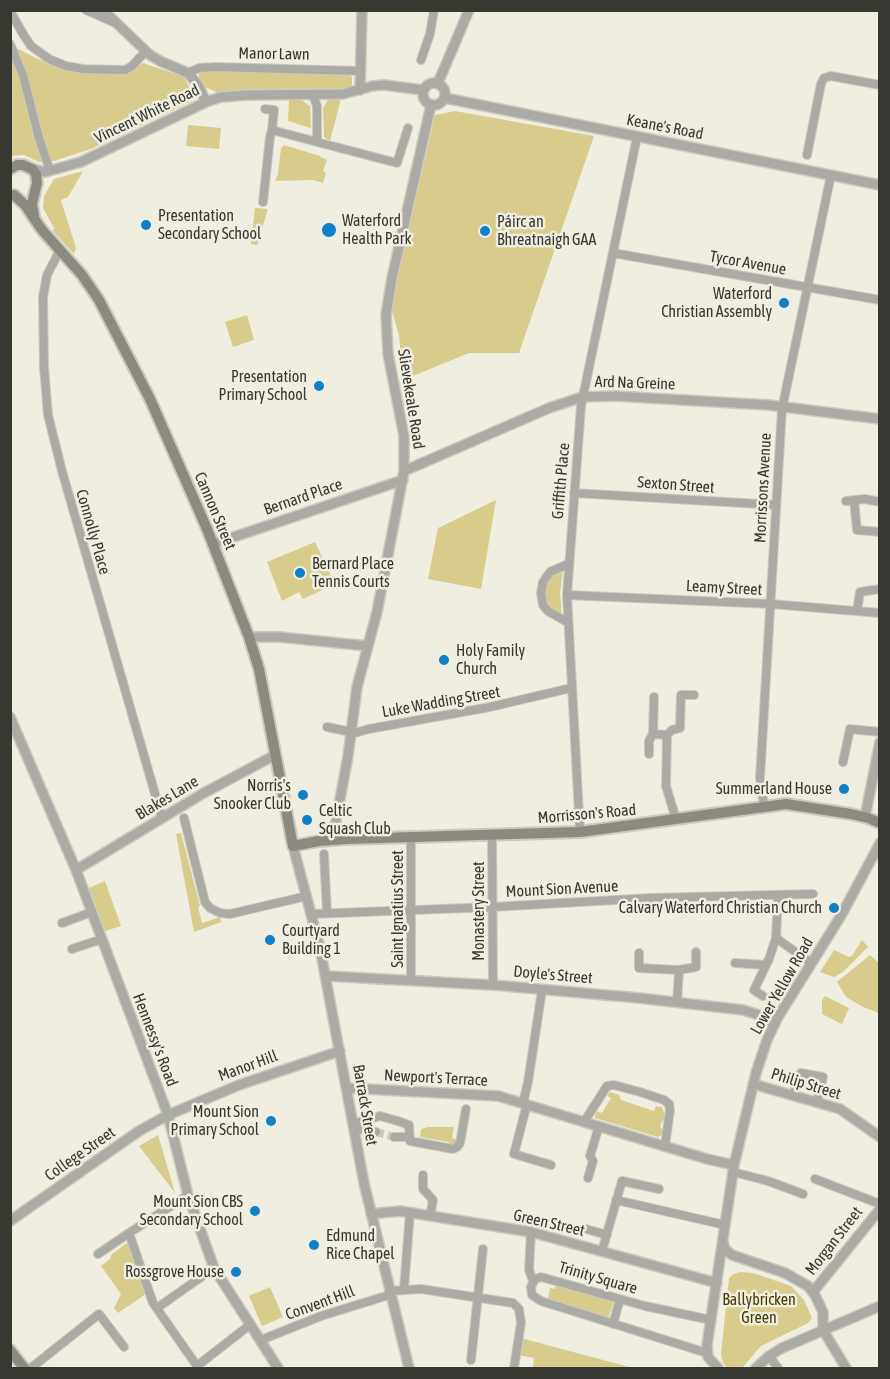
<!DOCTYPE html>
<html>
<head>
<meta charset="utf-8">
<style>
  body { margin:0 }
  #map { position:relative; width:890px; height:1379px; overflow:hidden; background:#f0eee0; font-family:"Asap Condensed",sans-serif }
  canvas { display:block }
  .frame { position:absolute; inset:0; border:12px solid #383832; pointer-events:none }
</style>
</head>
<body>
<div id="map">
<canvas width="890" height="1379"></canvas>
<div class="frame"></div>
</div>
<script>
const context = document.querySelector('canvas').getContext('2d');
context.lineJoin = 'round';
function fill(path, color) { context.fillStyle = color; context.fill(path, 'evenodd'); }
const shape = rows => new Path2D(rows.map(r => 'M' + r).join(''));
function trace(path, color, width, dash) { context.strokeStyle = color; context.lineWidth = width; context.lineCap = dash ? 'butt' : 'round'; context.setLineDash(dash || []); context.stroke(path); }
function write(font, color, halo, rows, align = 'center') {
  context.font = font + ' "Asap Condensed",sans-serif'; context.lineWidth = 5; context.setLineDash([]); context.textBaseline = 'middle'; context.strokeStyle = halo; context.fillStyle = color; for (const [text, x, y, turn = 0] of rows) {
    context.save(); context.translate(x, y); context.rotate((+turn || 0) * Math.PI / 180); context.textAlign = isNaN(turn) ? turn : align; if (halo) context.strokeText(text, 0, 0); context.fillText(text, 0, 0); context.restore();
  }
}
const green = shape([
  [10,45,38,59,80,72,126,74,143,63,184,77,189,86,192,101,91,149,54,161,39,162,24,155,11,156],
  [204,70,349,75,352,77,352,88,346,90,320,91,216,92,205,87,199,79,199,72],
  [332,99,341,99,330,141,324,137,323,108,327,101],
  [289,100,301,100,310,106,311,128,288,121],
  [455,111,594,136,519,353,469,353,403,380,399,335,392,311,398,276,435,115],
  [188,125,221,128,219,149,186,146],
  [284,145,320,156,320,157,327,160,323,171,326,173,323,183,313,180,275,181,278,174,281,148],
  [83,171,68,197,61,200,76,248,74,254,53,231,54,228,43,208,44,196,54,179],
  [255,208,268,209,257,245,251,244],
  [247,315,254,340,233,347,225,322],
  [496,500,481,589,428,579,438,528],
  [315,542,335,584,303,599,299,592,282,601,267,562],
  [563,570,560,593,562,618,552,611,544,597,544,588,549,580,557,572],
  [181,833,200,906,198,907,202,923,220,917,221,922,194,932,176,834],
  [105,881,121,926,105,931,89,888],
  [862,940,868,947,843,972,834,977,820,972,834,950,849,957,852,956],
  [870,955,879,963,879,1013,863,1007,846,997,837,982],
  [825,996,849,1008,842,1024,822,1014,822,1000],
  [610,1092,619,1095,621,1100,654,1111,656,1106,662,1107,665,1116,660,1126,663,1131,662,1135,658,1137,595,1118,596,1111,602,1113,611,1098,607,1096],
  [428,1127,454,1127,452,1138,458,1140,453,1145,449,1145,449,1142,420,1137,421,1129],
  [158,1135,175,1193,139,1146],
  [128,1242,146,1294,118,1313,114,1308,121,1294,101,1266,110,1259,112,1254],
  [741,1272,753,1273,791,1286,804,1300,812,1318,808,1323,761,1346,742,1368,728,1368,723,1363,721,1354,729,1278,733,1274],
  [556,1284,614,1301,608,1319,548,1298,550,1288,555,1289],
  [270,1287,283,1317,262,1326,249,1296],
  [521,1338,633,1368,533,1368,534,1358,518,1355]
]);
const minorTunnel = shape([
  [376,1132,394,1137]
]);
const minor = shape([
  [86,10,113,22],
  [10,11,23,34,31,46,49,59,66,66,83,69,125,70,132,66,146,51],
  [10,44,23,75,39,138,50,171],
  [421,60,430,34,434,10],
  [188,73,199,68,215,67,360,71],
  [265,109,274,110,272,130],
  [317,142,397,163,408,128],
  [807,155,821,84,824,78,831,76,880,85],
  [263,202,270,137,272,130,317,142,317,106,313,95],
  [60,250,47,275,43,297,44,367,48,415,62,471,162,818],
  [613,253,880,300],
  [574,493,776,505],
  [854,500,857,530,880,532],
  [846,501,865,499,880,502],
  [567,595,771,604,880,613],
  [857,611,860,592,880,589],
  [567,622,548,611,543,605,541,593,543,582,550,572,568,564],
  [654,697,653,734,667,735,672,730,680,728,681,695,694,695],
  [327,727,351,732],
  [351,734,369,729,490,707,571,688],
  [667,735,666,786,676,819],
  [649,754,649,741,653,734],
  [843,762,850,729,880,732],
  [764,806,760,778,782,409,831,175],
  [184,818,205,902,210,908,220,913,230,914,307,896],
  [580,832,567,595,581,406,637,137],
  [492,836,493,985],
  [324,854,327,913],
  [312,914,492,907,650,898,813,894],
  [62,923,92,912],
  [776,938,811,963],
  [72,949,102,939],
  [639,953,639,968,679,970,696,967,696,952],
  [735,963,766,965],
  [411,981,411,838],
  [763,996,754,990,769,959,776,938,778,895],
  [677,1002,679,970],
  [793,1095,801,1073,823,1077,817,1102],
  [523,1103,528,1082,542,990],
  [527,1104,514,1154,551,1165],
  [584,1122,607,1086,614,1085,640,1092,664,1100,669,1104,670,1110,665,1146],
  [353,1124,380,1116,398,1121,409,1125,410,1141,453,1149,457,1147,460,1143,466,1109],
  [354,1130,362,1129,376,1132],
  [394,1137,409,1137],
  [733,1172,768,1181,803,1194],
  [423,1175,423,1189,433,1200,430,1216],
  [588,1178,593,1161,590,1156,599,1126],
  [815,1179,880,1204],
  [188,1195,129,1233,153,1303,197,1366,251,1324],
  [616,1200,725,1225],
  [586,1229,607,1235],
  [531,1232,529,1270,533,1281],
  [602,1251,622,1181,659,1189],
  [98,1254,129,1233],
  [404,1289,410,1212],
  [389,1291,421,1289,513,1303,519,1309,521,1323,514,1368],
  [157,1308,214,1268],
  [613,1324,620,1299],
  [261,1340,321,1316,389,1295],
  [707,1353,541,1301,532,1295,531,1287,535,1279,541,1277,645,1306,711,1320],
  [769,1356,778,1368],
  [471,1360,483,1249],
  [31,1368,99,1314,124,1347]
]);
const tertiary = shape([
  [103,10,150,55,160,61,188,73,198,85,206,102],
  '423 94a11 11 0 1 1 22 0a11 11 0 1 1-22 0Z',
  [438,83,469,10],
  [360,90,362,10],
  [445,98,880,185],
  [30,168,45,172,81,162,206,102,221,97,247,95,343,94,372,86,384,85,423,90],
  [404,471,549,408,582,397,615,396,768,405,880,419],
  [213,544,403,480],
  [249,637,279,637,368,646],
  [10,717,76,870,168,1115,188,1195,214,1268,278,1368],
  [865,817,880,742],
  [336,840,336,821,348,756,357,687,377,612,404,471,404,436,388,354,386,315,392,278,431,105],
  [293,846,320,948,364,1183,409,1368],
  [76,870,202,794,275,755],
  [326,976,493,985,639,998,743,1010,759,1015,774,1023],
  [753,1084,840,1109,880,1137],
  [347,1088,498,1096,707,1159,734,1165],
  [371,1214,400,1211,531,1232,717,1283],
  [10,1221,139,1131,168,1115,239,1085,340,1051],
  [723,1242,725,1249,732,1255,785,1273,808,1286,815,1295,823,1312,823,1330],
  [813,1292,880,1209],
  [823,1330,846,1368],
  [718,1368,708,1357,707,1345,734,1165,756,1073,767,1040,778,1017,842,914,880,843],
  [756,1368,769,1356,782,1348,880,1306]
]);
const secondary = shape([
  [10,169,17,165,23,165,32,169,36,174,37,183,32,204,34,216],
  [14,195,25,205,42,230,82,275,99,300,150,399,207,529,249,637,259,669,293,846,319,841,346,839,580,832,786,804,851,814,868,818,880,823],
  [10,1350,24,1368]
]);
const markers = [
  [146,225,6,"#0f80ca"],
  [329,230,8,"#0f80ca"],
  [485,231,6,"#0f80ca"],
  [784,303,6,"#0f80ca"],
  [319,386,6,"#0f80ca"],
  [300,573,6,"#0f80ca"],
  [444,660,6,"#0f80ca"],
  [844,789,6,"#0f80ca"],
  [303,795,6,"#0f80ca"],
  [307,820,6,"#0f80ca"],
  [834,908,6,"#0f80ca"],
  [270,940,6,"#0f80ca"],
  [271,1121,6,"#0f80ca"],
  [255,1211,6,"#0f80ca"],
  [314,1245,6,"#0f80ca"],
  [236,1272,6,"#0f80ca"]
];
const streetNames = [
  ["Manor Lawn",274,54,1],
  ["Vincent White Road",147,114,-26],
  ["Keane's Road",665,127,11],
  ["Tycor Avenue",748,263,10],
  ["Ard Na Greine",635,383,2],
  ["Slievekeale Road",411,399,81],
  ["Griffith Place",561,481,-85],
  ["Sexton Street",676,485,4],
  ["Morrissons Avenue",763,488,-87],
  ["Bernard Place",303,497,-19],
  ["Cannon Street",215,511,67],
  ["Connolly Place",93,532,74],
  ["Leamy Street",724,588,3],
  ["Luke Wadding Street",441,702,-10],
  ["Blakes Lane",167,798,-31],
  ["Morrisson's Road",587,814,-5],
  ["Mount Sion Avenue",562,889,-3],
  ["Saint Ignatius Street",398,909,-90],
  ["Monastery Street",479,911,-90],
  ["Doyle's Street",553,975,5],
  ["Lower Yellow Road",782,986,-60],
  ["Hennessy's Road",155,1040,69],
  ["Manor Hill",248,1066,-20],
  ["Newport's Terrace",436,1078,3],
  ["Philip Street",806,1084,17],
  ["Barrack Street",365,1105,80],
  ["College Street",80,1154,-35],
  ["Green Street",549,1223,13],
  ["Morgan Street",834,1241,-52],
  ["Trinity Square",598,1278,16],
  ["Convent Hill",320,1303,-20]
];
const poiNames = [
  ["Presentation",158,216],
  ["Secondary School",158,234],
  ["Waterford",342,221],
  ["Health Park",342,239],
  ["Páirc an",497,222],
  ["Bhreatnaigh GAA",497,240],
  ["Waterford",772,294,"right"],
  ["Christian Assembly",772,312,"right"],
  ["Presentation",307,377,"right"],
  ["Primary School",307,395,"right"],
  ["Bernard Place",312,564],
  ["Tennis Courts",312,582],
  ["Holy Family",456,651],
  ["Church",456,669],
  ["Norris's",291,786,"right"],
  ["Snooker Club",291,804,"right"],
  ["Summerland House",832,789,"right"],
  ["Celtic",319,811],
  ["Squash Club",319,829],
  ["Calvary Waterford Christian Church",822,908,"right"],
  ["Courtyard",282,931],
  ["Building 1",282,949],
  ["Mount Sion",259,1112,"right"],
  ["Primary School",259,1130,"right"],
  ["Mount Sion CBS",243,1202,"right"],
  ["Secondary School",243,1220,"right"],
  ["Edmund",326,1236],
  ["Rice Chapel",326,1254],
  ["Rossgrove House",224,1272,"right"]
];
const parkNames = [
  ["Ballybricken",759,1300],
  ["Green",759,1318]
];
fill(green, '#d7cc8b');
trace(minorTunnel, '#cbcabd', 8, [8, 4]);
trace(minor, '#cbcabd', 10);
trace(tertiary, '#cbcabd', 12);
trace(secondary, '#cbcabd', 14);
trace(minor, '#abaaa4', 8);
trace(tertiary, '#abaaa4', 9);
trace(secondary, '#8b8a81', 10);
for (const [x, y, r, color] of markers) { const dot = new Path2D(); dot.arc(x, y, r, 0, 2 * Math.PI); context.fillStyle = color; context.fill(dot); trace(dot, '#f0eee0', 2); }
write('16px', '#383832', '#f0eee0', streetNames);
write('16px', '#383832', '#f0eee0', poiNames, 'left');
write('16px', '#463d02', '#f0eee0', parkNames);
</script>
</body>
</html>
